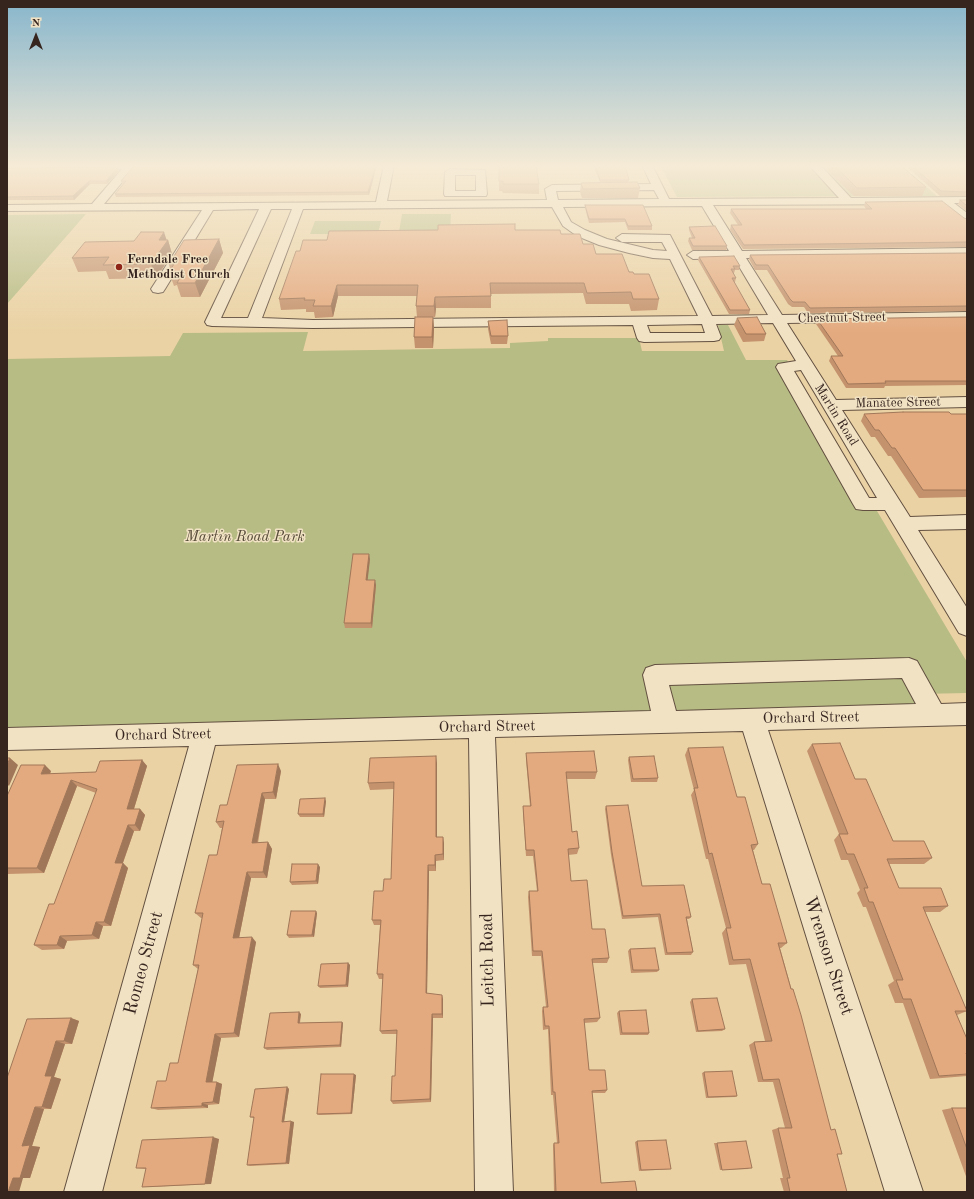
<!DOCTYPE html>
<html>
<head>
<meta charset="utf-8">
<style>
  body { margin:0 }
  #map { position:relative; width:974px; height:1199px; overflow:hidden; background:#ead2a4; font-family:"Old Standard TT",serif }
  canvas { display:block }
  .frame { position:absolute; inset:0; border:8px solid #36251f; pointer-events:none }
  .north { position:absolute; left:16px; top:16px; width:40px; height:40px; -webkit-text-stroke:3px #f1e2c4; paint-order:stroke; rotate:0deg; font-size:11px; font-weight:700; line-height:16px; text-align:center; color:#36251f }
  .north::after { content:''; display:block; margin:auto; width:14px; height:18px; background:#36251f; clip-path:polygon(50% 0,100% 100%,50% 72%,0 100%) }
</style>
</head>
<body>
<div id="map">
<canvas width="974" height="1199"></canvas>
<div class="frame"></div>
<div class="north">N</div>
</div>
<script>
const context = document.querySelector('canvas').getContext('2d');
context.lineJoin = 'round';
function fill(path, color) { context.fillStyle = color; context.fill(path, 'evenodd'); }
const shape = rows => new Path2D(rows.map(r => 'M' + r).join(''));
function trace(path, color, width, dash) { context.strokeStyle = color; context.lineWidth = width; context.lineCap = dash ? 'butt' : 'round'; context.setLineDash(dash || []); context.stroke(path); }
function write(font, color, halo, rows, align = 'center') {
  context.font = font + ' "Old Standard TT",serif'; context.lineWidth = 3; context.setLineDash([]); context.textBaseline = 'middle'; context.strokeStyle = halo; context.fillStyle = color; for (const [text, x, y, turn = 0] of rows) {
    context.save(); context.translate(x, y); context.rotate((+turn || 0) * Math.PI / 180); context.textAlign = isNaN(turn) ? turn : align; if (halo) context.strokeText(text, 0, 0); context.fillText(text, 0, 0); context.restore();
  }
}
const green = shape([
  [660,165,901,165,937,196,677,197],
  [86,214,7,304,7,215],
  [402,214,451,214,450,232,399,232],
  [315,221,381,221,378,234,310,234],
  [718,325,728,325,746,360,787,360,967,662,967,693,919,694,929,715,7,739,7,359,170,356,183,333,308,332,303,351,510,348,510,343,548,341,548,338,639,338,642,351,724,351]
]);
const minor = shape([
  [7,165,267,165,262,168,133,169,104,204,376,202,384,165,394,165,387,201,547,200,545,189,552,185,651,184,642,165,652,165,669,199,839,198,809,165,820,165,851,198,967,197,967,203,954,203,967,213,967,222,963,221,941,204,713,205,742,251,967,248,967,256,746,258,782,315,967,312,967,320,787,323,836,400,967,397,967,407,842,410,910,517,967,515,967,529,918,530,967,608,967,636,959,633,885,510,863,510,856,509,853,504,776,367,778,364,796,361,773,323,716,324,721,337,719,340,714,341,644,342,639,341,637,338,633,325,313,328,212,326,207,325,205,322,259,209,213,210,165,289,163,292,158,293,153,292,151,289,202,210,7,211,7,205,92,204,122,169,7,170,7,165],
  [654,190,659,199,558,200,556,191,654,190],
  [702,206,729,251,693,251,687,255,693,259,734,258,768,315,712,316,670,235,622,234,616,238,622,242,662,242,667,251,653,250,607,239,585,230,571,222,563,207,702,206],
  [552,207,563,226,577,236,599,245,629,253,653,258,670,259,698,316,313,320,262,318,303,209,552,207],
  [271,209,292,209,248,318,221,318,271,209],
  [702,324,705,333,650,333,647,325,702,324],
  [801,370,822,405,877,498,869,498,794,371,801,370],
  [450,169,485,170,487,194,486,196,445,196,444,194,445,172,450,169],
  [455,175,476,175,476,191,455,191,455,175],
  [909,658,917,661,941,704,967,703,967,725,768,730,923,1192,885,1192,743,731,495,737,513,1192,475,1192,469,738,215,745,102,1192,64,1192,189,746,7,750,7,728,651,711,643,675,646,668,655,665,909,658],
  [902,678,916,704,676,711,669,685,902,678]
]);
const wall = shape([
  [263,165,377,165,369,195,116,197,115,194,123,184,121,181,261,166],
  [593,165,625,165,629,180,628,182,640,188,638,198,582,198,580,192,581,183,600,182],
  [830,165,900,165,926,187,922,196,854,196,828,171],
  [907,165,967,165,967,196,940,196,907,167],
  [499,166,539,184,539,194,503,193,502,191,499,191],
  [7,168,119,171,107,184,90,184,74,200,7,200],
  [960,200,967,200,967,212,958,204],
  [865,202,967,219,967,247,743,249,730,230,731,225,738,225,730,213,731,209,866,209,864,206],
  [585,205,652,226,652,230,628,230,625,222,589,223,585,208],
  [689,227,727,246,726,250,692,250,688,241,689,238,692,238,689,230],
  [515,230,561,234,583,244,596,254,634,274,659,299,657,310,631,311,629,304,586,304,583,293,491,294,491,308,436,308,435,317,433,317,434,328,433,348,415,348,414,337,417,317,416,306,417,296,338,296,333,317,315,318,314,312,306,312,306,309,281,310,279,299,300,251,327,240],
  [219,239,223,253,200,297,181,297,177,285,174,286,169,272,170,269,169,264],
  [168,240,172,254,156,278,109,279,106,271,78,272,72,258,134,241],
  [967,253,967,311,808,313,804,307,792,307,788,304,767,270,755,270,749,259,750,255],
  [699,257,740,266,739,270,735,270,734,273,733,273,736,278,735,282,734,282,750,310,749,314,729,314,698,260],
  [967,317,967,385,885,386,884,388,846,388,829,361,831,356,838,356,816,324,817,319],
  [737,318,766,334,764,341,743,342,734,325],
  [488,321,508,336,507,344,491,344,488,329],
  [864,414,967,414,967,497,919,498,891,456,888,456,875,437,871,437,861,421],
  [370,559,367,580,376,585,372,628,345,628,344,623],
  [812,744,855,779,893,841,932,858,924,864,889,864,899,888,948,906,940,912,925,912,967,1011,957,1015,967,1039,967,1055,966,1055,967,1076,930,1079,903,1003,895,1003,888,985,894,981,866,907,863,907,857,893,860,890,848,860,841,860,834,840,839,834,807,751],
  [688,748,737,797,758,844,754,850,753,850,762,884,787,943,781,948,780,948,831,1130,842,1154,837,1154,847,1192,784,1192,780,1178,783,1178,772,1130,778,1128,785,1128,773,1082,758,1082,749,1045,754,1042,765,1041,746,964,729,965,722,933,726,928,708,859,706,859,691,795,694,790,685,755],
  [526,753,597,772,595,779,566,779,572,832,579,848,577,854,568,855,571,881,592,929,609,958,607,963,592,963,600,1018,597,1022,584,1023,589,1070,607,1090,605,1093,592,1093,601,1183,637,1192,554,1192,553,1145,554,1143,557,1143,553,1095,551,1095,548,1029,543,1030,542,1011,543,1007,546,1007,541,956,532,956,528,897,529,891,537,891,533,856,526,856,523,813,523,806,530,806,526,760],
  [629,757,658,778,657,782,631,782,628,760],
  [142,760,147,766,134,809,140,809,145,815,140,831,134,831,123,863,128,868,111,926,103,926,99,939,67,941,64,949,42,950,34,945,54,904,96,793,77,786,44,873,7,874,7,796,51,771,50,774,96,772],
  [437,763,437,837,444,843,444,860,436,861,436,871,429,871,427,993,443,999,443,1018,433,1018,431,1102,393,1104,391,1101,395,1076,397,1034,382,1034,380,1031,383,979,379,979,377,974,380,925,374,925,372,920,391,879,394,789,370,790,368,783],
  [281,771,276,799,265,799,258,843,268,842,272,849,267,878,251,878,239,938,256,942,239,1037,221,1038,212,1082,217,1082,222,1084,219,1104,208,1105,208,1108,158,1110,151,1108,166,1081,178,1063,198,969,193,965,202,918,201,918,195,913,217,855,222,828,220,828,216,822],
  [326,801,324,817,300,817,298,814],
  [606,806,642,886,691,917,689,919,687,919,693,952,691,955,665,955,658,917,622,919,611,855,605,809],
  [320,867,318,884,292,885,290,882],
  [317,913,314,937,289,938,287,935],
  [630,949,659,970,657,972,631,973,628,951],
  [348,963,350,965,348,987,320,988,318,986],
  [692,999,725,1029,722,1031,696,1032,690,1002],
  [619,1011,649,1033,648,1035,620,1035,617,1013],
  [301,1014,300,1023,342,1022,343,1023,341,1047,267,1050,264,1048],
  [71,1018,79,1021,72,1044,65,1044,54,1077,61,1079,51,1109,44,1109,32,1146,40,1147,30,1178,23,1178,7,1192,27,1019],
  [704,1072,737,1096,735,1097,706,1098,702,1073],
  [356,1075,352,1114,319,1115,317,1114],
  [287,1087,289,1089,284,1121,294,1122,289,1164,250,1166,247,1165,254,1118,250,1117],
  [952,1108,967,1108,967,1179,942,1110],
  [219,1139,211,1184,150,1187,142,1187,146,1169,136,1168],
  [637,1141,671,1169,639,1171,635,1142],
  [714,1143,717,1143,749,1169,720,1170]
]);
const shadedWall = shape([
  [376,165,377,165,369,195,368,192],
  [118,167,119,171,107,184,106,181],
  [89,181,90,184,74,200,73,196],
  [164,232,167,241,168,240,172,254,156,278,151,264,159,240],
  [219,239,223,253,200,297,195,283],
  [337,285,338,296,333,317,331,306],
  [435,297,436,308,435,317,434,306],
  [433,317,434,328,433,348,432,337],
  [369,554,370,559,367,586,366,580],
  [375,580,376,585,372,628,371,623],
  [436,756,437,763,437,844,436,837],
  [10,758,18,765,9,786,7,784,7,765],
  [142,760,147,766,132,815,127,809],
  [278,764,281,771,276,799,273,792],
  [45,765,51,771,47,780,41,774],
  [71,780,77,786,44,873,37,868],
  [262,793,265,799,256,849,252,843],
  [325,798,326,801,324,817,323,814],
  [140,809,145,815,140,831,135,825],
  [128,825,134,831,121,868,115,863],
  [443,837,444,843,444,860,443,854],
  [268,842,272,849,267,878,263,872],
  [435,855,436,861,436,871,435,865],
  [123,863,128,868,111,926,104,922],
  [318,864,320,867,318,884,316,881],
  [428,865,429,871,427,997,426,993],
  [247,872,251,878,238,943,233,938],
  [316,911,317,913,314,937,312,935],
  [96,922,103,926,99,939,92,935],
  [60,936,67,941,64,949,57,945],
  [252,937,256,942,239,1037,234,1033],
  [348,963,350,965,348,987,346,985],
  [442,995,443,999,443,1018,442,1014],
  [299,1012,301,1014,299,1025,298,1023],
  [432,1014,433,1018,431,1102,430,1099],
  [71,1018,79,1021,72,1044,64,1041],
  [342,1022,343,1023,341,1047,340,1045],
  [215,1034,221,1038,212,1084,206,1082],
  [56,1041,65,1044,54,1077,61,1079,51,1109,42,1107,45,1076],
  [354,1074,356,1075,352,1114,351,1113],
  [217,1082,222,1084,219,1104,213,1102],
  [287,1087,289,1089,284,1122,282,1122],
  [202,1103,208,1105,208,1108,202,1106],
  [35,1107,44,1109,32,1146,40,1147,30,1178,20,1178,22,1146],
  [291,1121,294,1122,289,1164,286,1163],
  [213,1137,219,1139,211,1184,205,1184],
  [13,1178,23,1178,19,1192,8,1192]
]);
const building = shape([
  [263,165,376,165,368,192,115,194,126,181,121,181,133,167,261,166,263,165],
  [595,165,625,165,629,180,600,180,595,165],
  [834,165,900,165,926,187,857,188,834,165],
  [911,165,967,165,967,192,941,191,911,165],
  [499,166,536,166,539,184,503,184,503,181,499,181,499,166],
  [118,167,106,181,89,181,73,196,7,197,7,168,118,167],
  [637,182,640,188,583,189,581,183,637,182],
  [960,200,967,200,967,206,960,200],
  [942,201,964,218,967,219,967,242,744,245,731,225,742,225,731,209,872,209,865,202,942,201],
  [585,205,643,205,652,226,628,226,625,219,589,219,585,205],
  [515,224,515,230,560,230,561,234,580,234,583,244,593,244,596,254,622,254,629,272,633,272,634,274,649,274,659,299,633,299,631,292,587,293,584,283,490,283,491,296,435,297,434,306,416,306,418,285,337,285,331,306,313,306,315,300,304,300,305,298,279,299,296,251,300,251,303,240,327,240,329,231,438,230,438,225,515,224],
  [715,226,727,246,693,246,689,238,695,238,689,227,715,226],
  [141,232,164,232,159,240,168,240,151,264,103,265,109,257,72,258,85,242,134,241,141,232],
  [219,239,195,283,177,283,183,272,169,272,174,264,169,264,184,240,219,239],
  [967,253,967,306,810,308,805,302,793,302,790,299,768,265,756,265,750,255,967,253],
  [734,256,740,266,733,266,735,269,731,269,736,278,732,278,750,310,730,310,699,257,734,256],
  [415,317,433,317,432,337,414,337,415,317],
  [757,317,766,334,746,334,737,318,757,317],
  [967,317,967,381,885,381,886,383,848,384,831,356,843,356,817,319,967,317],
  [507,320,508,336,491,336,488,321,507,320],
  [903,412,949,412,951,414,967,414,967,490,923,490,895,448,892,448,879,430,875,430,864,414,903,412],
  [353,554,369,554,366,580,375,580,371,623,344,623,353,554],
  [840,743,855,779,866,779,893,841,924,841,932,858,887,859,899,888,941,888,948,906,923,907,967,1011,955,1011,967,1039,967,1053,966,1053,967,1056,967,1074,939,1076,911,999,903,999,896,980,903,980,873,902,869,902,864,888,868,888,854,854,847,854,839,834,848,834,812,744,840,743],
  [723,747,737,797,745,797,758,844,751,845,762,884,770,884,787,943,778,943,791,989,793,989,801,1015,831,1130,835,1129,842,1154,837,1154,847,1192,790,1192,787,1178,790,1178,778,1128,792,1128,779,1079,763,1080,754,1042,772,1041,750,959,733,960,726,928,731,928,712,853,709,854,694,788,698,788,688,748,723,747],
  [594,751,597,772,566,772,572,832,577,831,579,848,568,849,571,881,587,880,592,929,605,929,609,958,592,959,600,1018,584,1019,589,1070,605,1070,607,1090,592,1091,601,1183,635,1181,637,1192,556,1192,554,1143,559,1143,555,1092,553,1092,549,1026,545,1026,543,1007,548,1007,542,951,533,951,529,891,538,891,534,850,526,850,523,806,531,806,526,753,594,751],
  [436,756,436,837,443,837,443,854,435,855,435,865,428,865,426,993,442,995,442,1014,432,1014,430,1099,391,1101,392,1076,395,1076,397,1030,380,1031,383,974,377,974,381,920,372,920,374,891,383,891,384,879,391,879,394,782,368,783,370,758,436,756],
  [654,756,658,778,633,779,629,757,654,756],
  [7,758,10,758,7,765,7,758],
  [142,760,127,809,140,809,135,825,128,825,115,863,123,863,104,922,96,922,92,935,60,936,57,945,34,945,49,904,54,904,97,789,71,780,37,868,7,868,7,796,21,765,45,765,41,774,96,772,100,761,142,760],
  [278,764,273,792,262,793,252,843,268,842,263,872,247,872,233,938,252,937,234,1033,215,1034,206,1082,217,1082,213,1102,202,1103,202,1106,151,1108,157,1081,166,1081,170,1063,178,1063,199,965,193,965,203,913,195,913,209,855,217,855,224,821,216,822,220,805,227,805,237,765,278,764],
  [325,798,323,814,298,814,300,799,325,798],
  [628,805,642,886,684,885,691,917,686,917,693,952,667,953,660,914,623,916,612,852,606,806,628,805],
  [292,864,318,864,316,881,290,882,292,864],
  [291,911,316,911,312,935,287,935,291,911],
  [655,948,659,970,633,970,630,949,655,948],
  [348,963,346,985,318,986,321,964,348,963],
  [717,998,725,1029,698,1031,692,999,717,998],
  [646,1010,649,1033,622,1033,619,1011,646,1010],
  [299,1012,298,1023,342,1022,340,1045,264,1048,270,1013,299,1012],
  [71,1018,64,1041,56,1041,45,1076,52,1076,42,1107,35,1107,22,1146,30,1145,20,1178,13,1178,8,1192,7,1192,7,1078,27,1019,71,1018],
  [732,1071,737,1096,708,1097,704,1072,732,1071],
  [321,1074,354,1074,351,1113,317,1114,321,1074],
  [287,1087,282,1122,291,1121,286,1163,247,1165,254,1117,250,1117,255,1089,287,1087],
  [952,1108,967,1108,967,1149,952,1108],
  [213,1137,205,1184,142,1187,146,1168,136,1168,142,1140,213,1137],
  [666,1140,671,1169,641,1170,637,1141,666,1140],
  [746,1141,752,1168,722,1170,717,1143,746,1141]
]);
const markers = [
  [119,267,4,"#8f2418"]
];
const farPoinames = [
  ["Ferndale Free",127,260],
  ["Methodist Church",127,275]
];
const farStreetnames = [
  ["Chestnut Street",842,318,-1],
  ["Manatee Street",898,403,-1],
  ["Martin Road",836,415,58]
];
const parkNames = [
  ["Martin Road Park",245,537]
];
const streetNames = [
  ["Orchard Street",811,718,-1],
  ["Orchard Street",487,727,-1],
  ["Orchard Street",163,735,-1]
];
const nearStreetnames = [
  ["Wrenson Street",828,956,72],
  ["Leitch Road",488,960,-91],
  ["Romeo Street",144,963,-75]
];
fill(green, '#b7bc85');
trace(minor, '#635040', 2);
fill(minor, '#f1e2c4');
fill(wall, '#c4926d');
fill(shadedWall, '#a07759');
fill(building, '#e4aa7f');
trace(building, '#a07759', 1);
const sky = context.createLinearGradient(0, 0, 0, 333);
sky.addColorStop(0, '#88b6cc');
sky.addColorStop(0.5, '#f6ebd6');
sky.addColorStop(1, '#f6ebd600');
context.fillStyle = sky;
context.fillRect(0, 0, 974, 333);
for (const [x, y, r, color] of markers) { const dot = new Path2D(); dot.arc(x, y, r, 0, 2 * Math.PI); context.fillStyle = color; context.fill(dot); trace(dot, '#f1e2c4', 1.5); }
write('bold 13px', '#36251f', '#f1e2c4', farPoinames, 'left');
write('13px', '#36251f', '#f1e2c4', farStreetnames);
write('italic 15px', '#564b38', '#f1e2c4', parkNames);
write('15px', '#36251f', '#f1e2c4', streetNames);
write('18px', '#36251f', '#f1e2c4', nearStreetnames);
</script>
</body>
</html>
